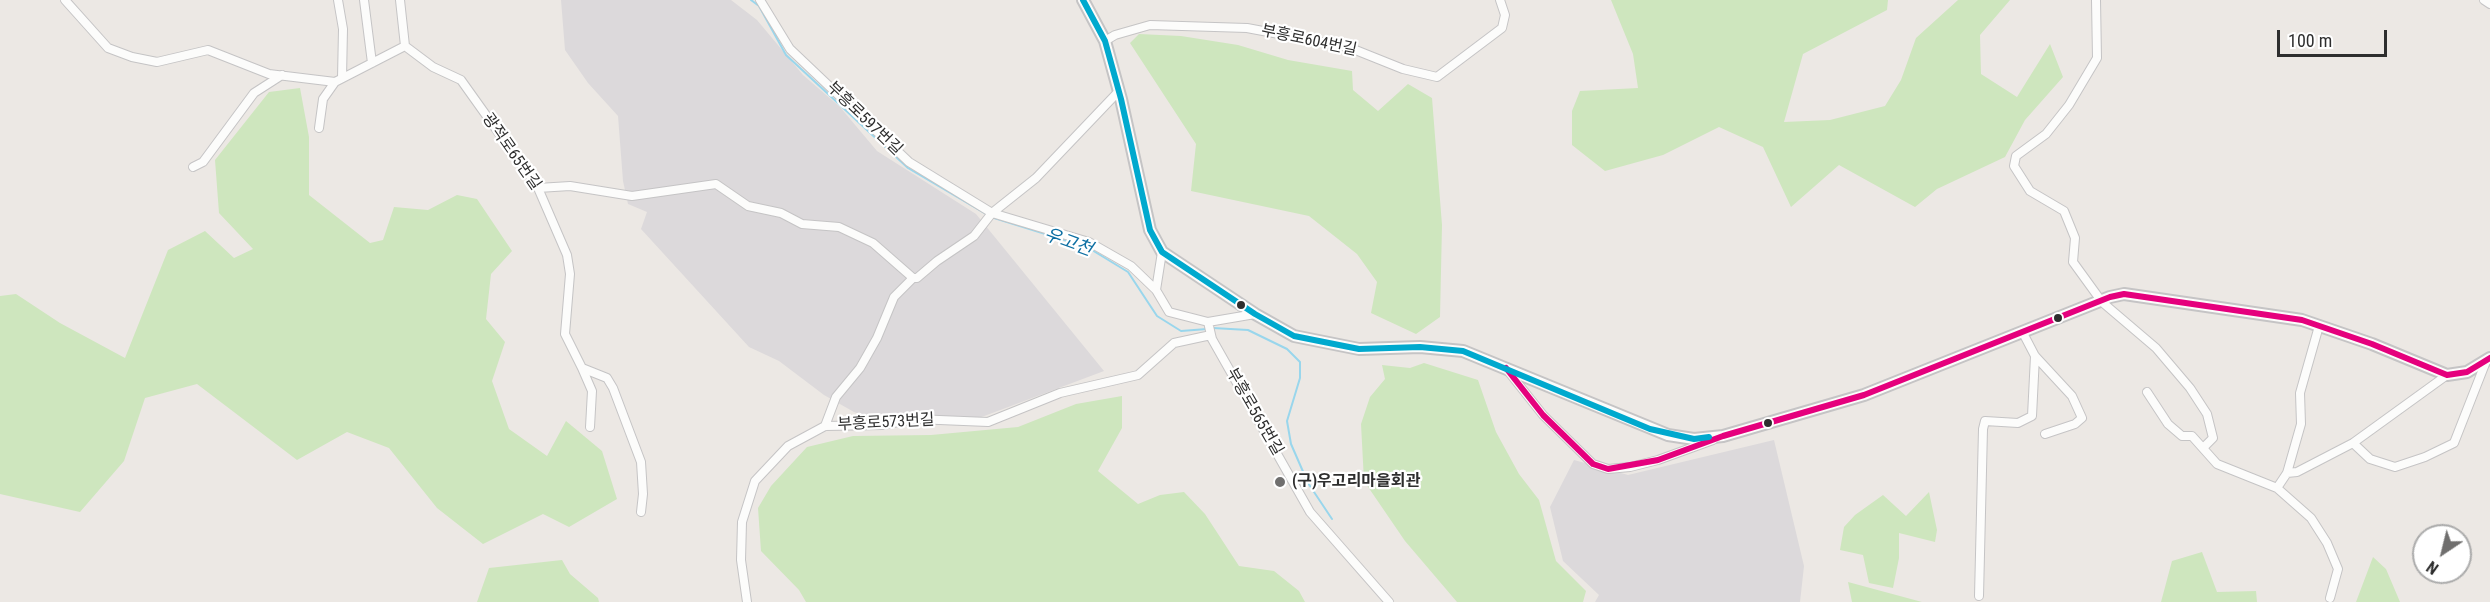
<!DOCTYPE html>
<html>
<head>
<meta charset="utf-8">
<style>
  body { margin:0 }
  #map { position:relative; width:2490px; height:602px; overflow:hidden; background:#ece8e4; font-family:"Roboto Condensed",sans-serif }
  canvas { display:block }
  .north { position:absolute; left:2412px; top:524px; width:60px; height:60px; box-sizing:border-box; background:#fff; border:2px solid #ababab; border-radius:50%; rotate:215deg; font-size:16px; font-weight:700; line-height:24px; text-align:center; color:#2e2e2e }
  .north::after { content:''; display:block; margin:auto; width:21px; height:27px; background:#706f6e; clip-path:polygon(50% 0,100% 100%,50% 72%,0 100%) }
  .scale { position:absolute; left:2277px; top:30px; width:110px; height:27px; box-sizing:border-box; border:3px solid #2e2e2e; border-top:0; padding-left:8px; font-size:18px; line-height:21px; white-space:nowrap; color:#2e2e2e; -webkit-text-stroke:4px #fff; paint-order:stroke }
</style>
</head>
<body>
<div id="map">
<canvas width="2490" height="602"></canvas>
<div class="north">N</div>
<div class="scale">100 m</div>
</div>
<script>
const context = document.querySelector('canvas').getContext('2d');
context.lineJoin = 'round';
function fill(path, color) { context.fillStyle = color; context.fill(path, 'evenodd'); }
const shape = rows => new Path2D(rows.map(r => 'M' + r).join(''));
function trace(path, color, width, dash) { context.strokeStyle = color; context.lineWidth = width; context.lineCap = dash ? 'butt' : 'round'; context.setLineDash(dash || []); context.stroke(path); }
function write(font, color, halo, rows, align = 'center') {
  context.font = font + ' "Roboto Condensed","Noto Sans KR",sans-serif'; context.lineWidth = 4.5; context.setLineDash([]); context.textBaseline = 'middle'; context.strokeStyle = halo; context.fillStyle = color; for (const [text, x, y, turn = 0] of rows) {
    context.save(); context.translate(x, y); context.rotate((+turn || 0) * Math.PI / 180); context.textAlign = isNaN(turn) ? turn : align; if (halo) context.strokeText(text, 0, 0); context.fillText(text, 0, 0); context.restore();
  }
}
const industrial = shape([
  [561,0,731,0,757,20,803,75,840,107,877,151,976,214,1104,371,979,418,877,420,854,412,824,395,779,361,749,347,641,229,647,212,628,204,623,181,618,116,588,83,565,50],
  [1774,440,1804,566,1800,602,1595,602,1599,595,1563,561,1550,507,1574,460,1628,475]
]);
const green = shape([
  [1611,0,1888,0,1887,10,1803,54,1784,122,1830,120,1885,106,1901,80,1916,38,1958,0,2010,0,1980,35,1981,74,2017,97,2050,44,2063,77,2025,120,2005,157,1937,189,1915,207,1839,165,1791,207,1763,147,1719,127,1663,155,1605,171,1572,145,1572,111,1580,91,1638,88,1633,54],
  [1139,34,1181,36,1238,45,1288,60,1352,71,1353,90,1378,111,1408,84,1432,98,1442,225,1440,317,1416,334,1371,313,1377,282,1357,254,1309,216,1191,191,1196,144,1130,43],
  [300,88,309,137,309,195,370,243,383,240,394,207,428,210,457,195,477,199,512,251,491,274,486,319,505,342,492,381,509,429,547,456,566,421,602,451,617,499,569,527,543,514,483,544,437,508,389,448,347,432,297,460,197,384,145,398,124,461,80,512,0,494,0,296,16,294,60,323,125,358,168,250,205,231,234,258,253,249,219,213,215,160,269,92],
  [1424,363,1478,380,1496,432,1519,474,1539,500,1556,561,1586,591,1583,602,1457,602,1405,541,1364,481,1361,424,1370,397,1385,379,1382,365,1410,368],
  [1122,396,1122,428,1098,471,1138,504,1160,495,1184,492,1205,514,1239,566,1274,571,1299,591,1305,602,806,602,799,590,761,551,758,508,771,486,807,447,853,436,931,435,1018,427,1076,404],
  [1929,492,1937,530,1935,542,1899,533,1899,558,1893,588,1869,583,1863,555,1840,550,1844,527,1855,515,1883,495,1906,516],
  [2202,552,2217,592,2256,591,2257,602,2161,602,2172,561],
  [2373,557,2386,569,2400,602,2356,602],
  [562,560,570,574,598,598,599,602,477,602,489,568],
  [1848,582,1922,602,1852,602]
]);
const stream = shape([
  [751,0,759,6,786,55,908,168,986,214],
  [991,217,1087,247,1128,272,1157,316,1181,331,1207,329],
  [1213,328,1248,330,1287,349,1300,362,1300,378,1287,421,1291,444,1308,483,1332,519]
]);
const street = shape([
  [65,0,108,48,132,57,157,62,208,50,269,74,335,82,405,46,400,0],
  [338,0,343,29,342,78],
  [364,0,372,63],
  [760,0,790,49,909,162,992,213,1089,242,1131,266,1156,290],
  [2096,0,2097,58,2069,105,2046,134,2016,156,2014,166,2030,191,2064,211,2075,238,2073,262,2102,302,2156,348,2190,388,2207,414,2213,438,2204,447],
  [2484,0,2490,4],
  [1105,41,1115,35,1150,25,1247,28,1348,47,1403,69,1437,77,1502,28,1505,15,1500,0],
  [405,46,433,67,461,80,538,188,567,255,570,274,565,334,582,368,607,378,613,388,641,462,643,494,641,512],
  [319,128,323,99,335,82],
  [193,167,203,162,254,93,282,75],
  [538,188,570,186,632,196,716,184,748,206,781,213,802,224,839,227,873,243,913,278],
  [1162,252,1156,290,1169,312,1208,322],
  [1255,314,1208,322,1212,339,1310,512,1389,602],
  [2023,333,2035,356,2072,396,2082,418,2075,424,2045,434],
  [582,368,592,391,590,427],
  [1508,371,1543,415,1593,464,1608,469,1630,467,1658,460,1713,440],
  [2147,392,2168,424,2182,436,2192,436,2217,464,2277,488,2311,518,2327,543,2338,569,2330,598],
  [825,426,836,397,860,368,877,338,894,297,913,278,917,278,937,261,974,236,992,213,1036,178,1119,91],
  [2353,443,2370,459,2395,467,2425,457,2454,443,2485,364],
  [2287,473,2297,472,2353,443,2447,375],
  [2277,488,2287,473,2301,424,2300,393,2319,326],
  [1979,596,1983,429,1985,421,2018,423,2032,416,2035,356],
  [747,602,741,560,742,522,755,481,788,446,825,426,882,425,915,419,988,422,1060,393,1138,375,1174,343,1211,335]
]);
const secondary = shape([
  [1083,0,1105,41,1121,99,1150,230,1162,252,1255,314,1294,336,1359,349,1420,347,1463,351,1668,435,1694,439,1723,436,1864,395,2110,297,2124,294,2302,320,2372,344,2447,375,2467,372,2490,358]
]);
const bus1 = shape([
  [1506,368,1543,415,1593,464,1608,469,1658,460,1723,436,1864,395,2110,297,2124,294,2302,320,2372,344,2447,375,2467,372,2490,358]
]);
const bus2 = shape([
  [1083,0,1105,41,1121,99,1150,230,1162,252,1255,314,1294,336,1359,349,1420,347,1463,351,1650,429,1694,439,1709,437]
]);
const markers = [
  [1241,305,5,"#2e2e2e"],
  [2058,318,5,"#2e2e2e"],
  [1768,423,5,"#2e2e2e"],
  [1280,482,6,"#706f6e"]
];
const streetNames = [
  ["부흥로604번길",1309,41,12],
  ["부흥로597번길",864,119,44],
  ["광적로65번길",511,152,55],
  ["부흥로565번길",1254,412,60],
  ["부흥로573번길",886,423,-3]
];
const poiNames = [
  ["(구)우고리마을회관",1292,482]
];
const waterNames = [
  ["우고천",1068,243,20]
];
fill(industrial, '#dcd9db');
fill(green, '#cee6be');
trace(stream, '#99d6ec', 2);
trace(street, '#c5c4c5', 10);
trace(secondary, '#c5c4c5', 14);
trace(street, '#fcfcfb', 8);
trace(secondary, '#fcfcfb', 10);
trace(bus1, '#e5007d', 6);
trace(bus2, '#00a9ce', 6);
for (const [x, y, r, color] of markers) { const dot = new Path2D(); dot.arc(x, y, r, 0, 2 * Math.PI); context.fillStyle = color; context.fill(dot); trace(dot, '#fff', 2); }
write('16px', '#2e2e2e', '#fff', streetNames);
write('bold 16px', '#2e2e2e', '#fff', poiNames, 'left');
write('italic 18px', '#0d6fa3', '#fff', waterNames);
</script>
</body>
</html>
